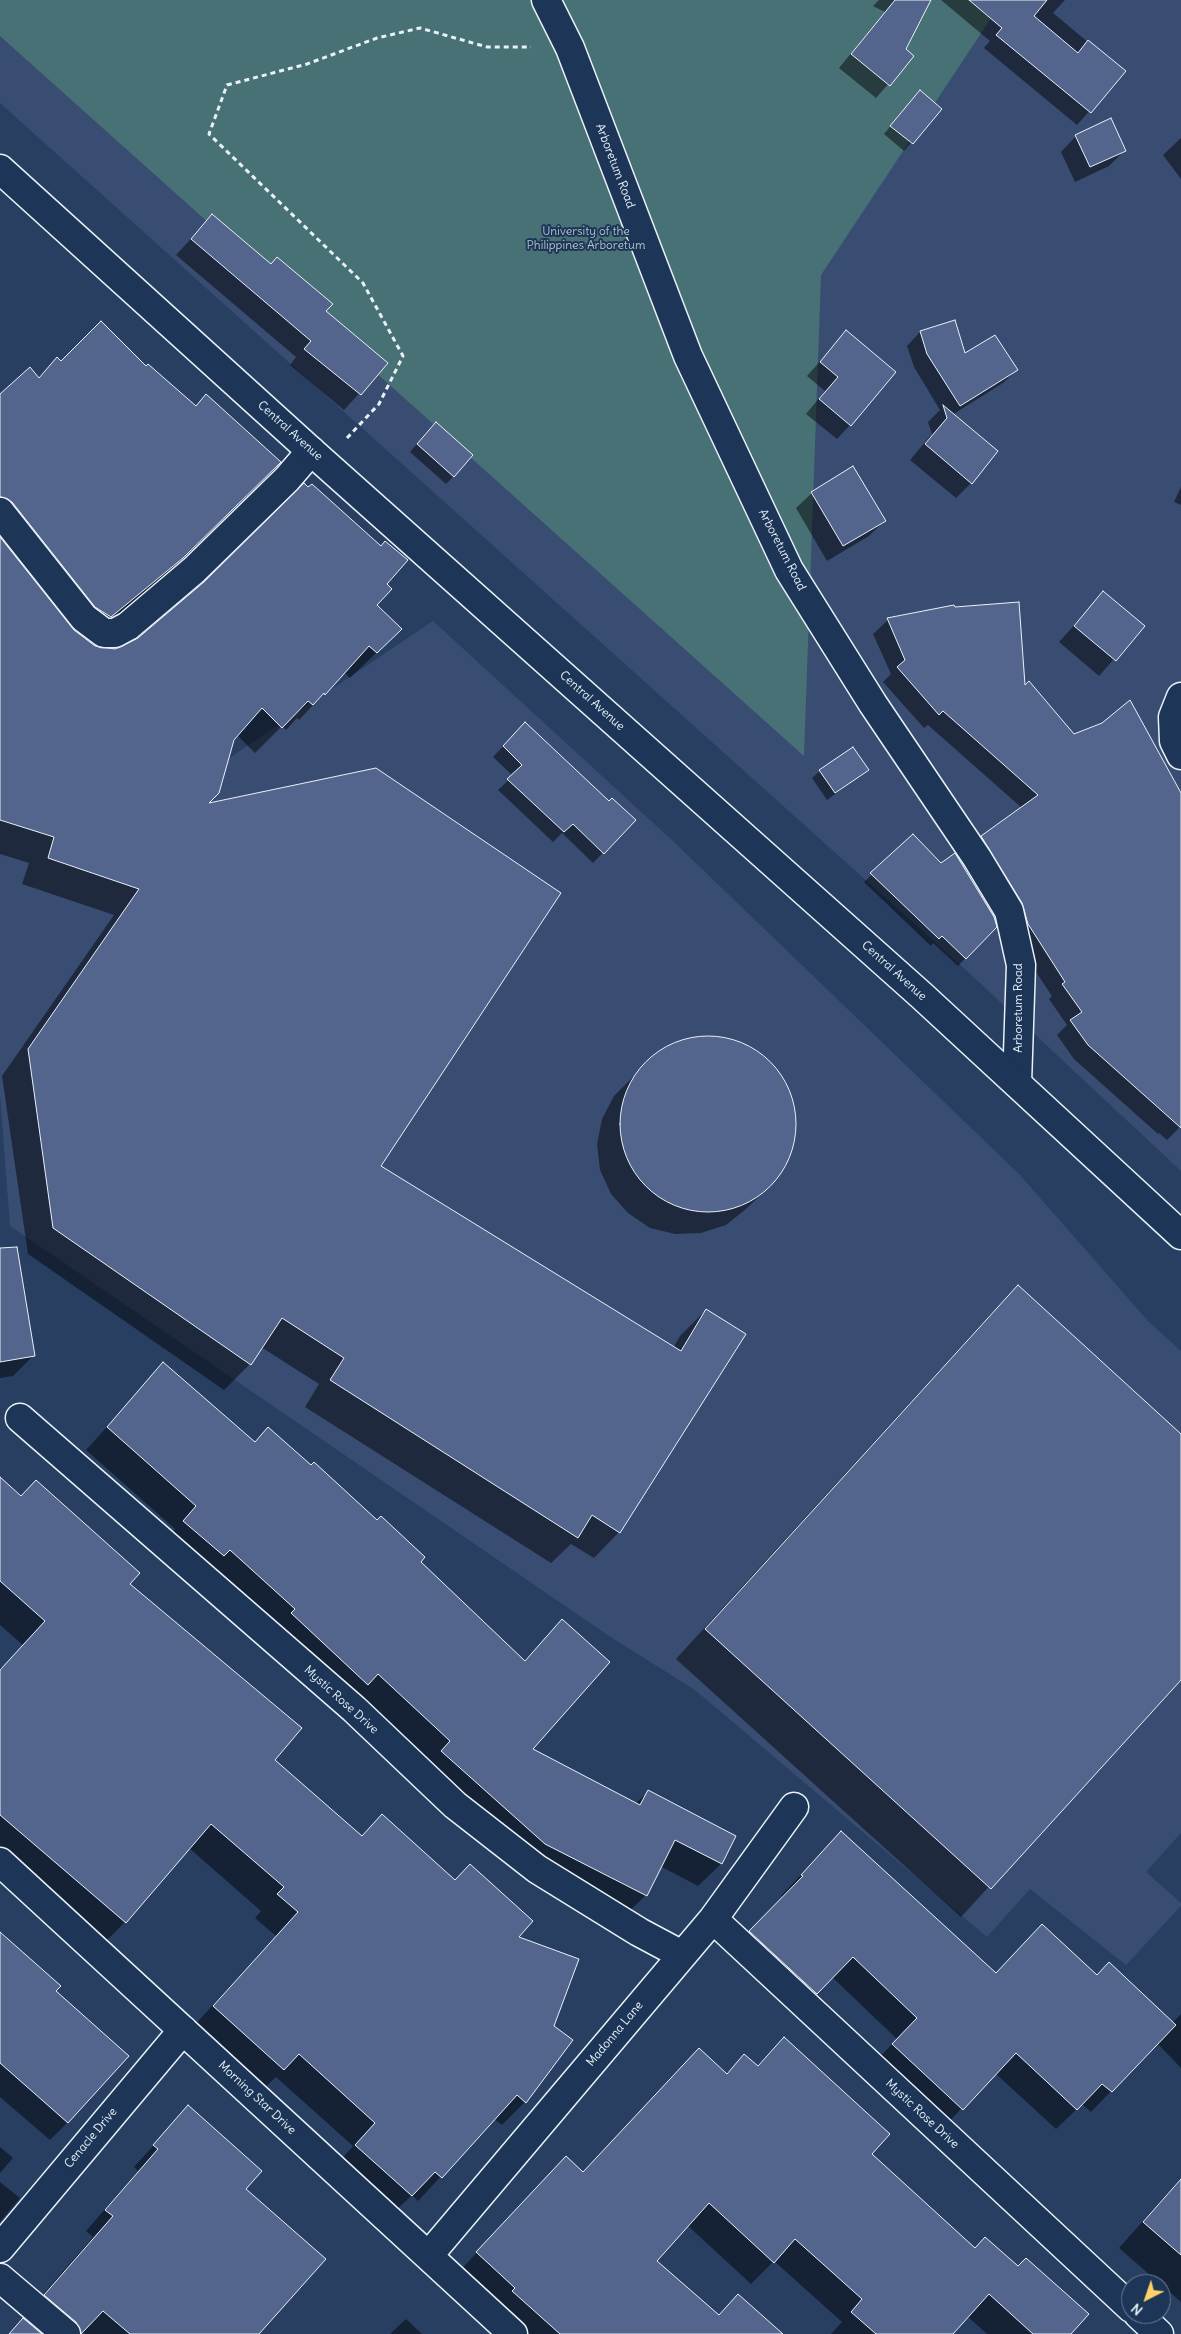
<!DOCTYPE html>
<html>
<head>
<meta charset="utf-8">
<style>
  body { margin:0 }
  #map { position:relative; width:1181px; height:2334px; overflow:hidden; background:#283f62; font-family:Delius,sans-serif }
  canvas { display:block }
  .north { position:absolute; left:1121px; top:2274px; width:50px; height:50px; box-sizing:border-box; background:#1d3557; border:1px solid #6e8097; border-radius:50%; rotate:221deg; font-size:14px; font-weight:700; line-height:20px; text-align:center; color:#e8f1f8 }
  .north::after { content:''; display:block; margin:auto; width:18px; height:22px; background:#ffd166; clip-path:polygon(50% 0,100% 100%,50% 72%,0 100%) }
</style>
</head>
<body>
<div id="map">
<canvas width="1181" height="2334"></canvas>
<div class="north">N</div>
</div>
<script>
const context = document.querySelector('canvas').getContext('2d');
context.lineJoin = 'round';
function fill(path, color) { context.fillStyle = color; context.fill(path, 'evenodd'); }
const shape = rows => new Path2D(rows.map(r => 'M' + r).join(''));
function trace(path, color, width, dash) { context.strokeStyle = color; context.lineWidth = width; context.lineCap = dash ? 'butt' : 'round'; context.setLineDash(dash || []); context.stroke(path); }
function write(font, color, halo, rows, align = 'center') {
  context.font = font + ' Delius,sans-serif'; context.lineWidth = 4; context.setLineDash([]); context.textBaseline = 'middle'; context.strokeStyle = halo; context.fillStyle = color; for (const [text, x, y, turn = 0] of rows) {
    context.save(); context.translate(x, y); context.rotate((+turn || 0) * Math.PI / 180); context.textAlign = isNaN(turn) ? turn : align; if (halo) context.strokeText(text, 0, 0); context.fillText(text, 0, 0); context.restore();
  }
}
const built = shape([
  [0,0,1181,0,1181,1171,967,971,0,103],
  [433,621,675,843,1019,1174,1148,1321,1181,1351,1181,1833,1146,1872,1181,1903,1181,1906,1126,1965,1030,1889,987,1937,695,1690,609,1636,10,1226,0,1094,0,747,164,802]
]);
const green = shape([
  [0,0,1003,0,821,275,804,756,0,36]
]);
const shadow = shape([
  [879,0,929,0,904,50,912,57,876,98,839,68,885,12,873,6],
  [941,0,1065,0,1053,13,1124,72,1077,125,984,48,990,41],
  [912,100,940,109,904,151,884,134],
  [1076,136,1125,150,1109,166,1075,182,1061,152],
  [1181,138,1181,179,1163,155],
  [212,216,387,363,344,410,290,365,296,357,176,255],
  [954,322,965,355,1016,370,1003,383,952,415,971,483,956,498,910,460,932,434,928,422,940,410,914,367,907,346,920,332],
  [846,332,850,425,837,439,806,414,825,391,807,376],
  [57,359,61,363,146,367,195,407,206,395,279,462,156,584,86,641,94,647,104,650,122,648,386,584,375,605,401,629,350,678,344,672,299,720,297,718,286,730,282,726,255,753,237,735,206,806,380,1167,673,1348,680,1336,706,1310,619,1532,594,1558,571,1544,551,1563,305,1407,319,1384,261,1347,250,1364,224,1390,28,1254,2,1076,114,915,22,884,29,863,0,854,0,393,38,378],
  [428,431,454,476,446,484,410,452],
  [1181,487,1181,505,1174,502],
  [812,493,884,521,869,536,827,561,796,508],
  [1103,593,1143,626,1099,676,1059,642],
  [953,606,1024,687,1074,735,1181,794,1181,1126,1167,1140,1159,1133,1158,1134,1074,1059,1057,1035,1067,1025,1049,999,1052,996,1014,939,967,851,982,837,1022,808,928,725,924,728,883,682,891,674,873,634,888,620],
  [515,734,634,820,593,863,562,833,553,842,498,790,513,776,493,757],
  [867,770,827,800,812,778,820,771],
  [913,836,995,927,958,966,933,943,931,946,864,882],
  [704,1037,730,1040,754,1050,774,1067,788,1089,794,1114,793,1140,785,1165,770,1186,746,1209,726,1225,701,1233,675,1234,650,1228,628,1213,611,1194,600,1170,597,1144,602,1119,614,1096,656,1054,679,1042],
  [1018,1287,1181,1435,1181,1678,961,1917,676,1659,989,1316],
  [0,1291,33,1356,13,1376,0,1378],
  [164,1364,254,1443,268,1429,419,1562,524,1661,562,1621,531,1750,635,1804,648,1792,735,1836,721,1864,698,1886,660,1866,646,1895,623,1917,420,1774,162,1544,175,1529,86,1450],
  [0,1479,128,1584,273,1760,361,1837,382,1816,454,1881,470,1865,516,1938,525,2102,502,2125,494,2119,418,2201,412,2195,388,2218,333,2169,353,2146,276,2077,260,2092,190,2030,276,1936,255,1918,261,1911,189,1848,125,1922,102,1945,0,1857,0,1667,2,1668,23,1645,0,1625],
  [841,1832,995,1974,1096,1977,1172,2023,1181,2014,1181,2068,1157,2043,1091,2112,1082,2104,1056,2129,995,2073,942,2129,872,2065,897,2039,832,1977,796,2014,730,1952,783,1898,781,1896],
  [0,1931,59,1986,54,1991,68,2122,50,2140,0,2097],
  [784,2038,870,2154,1069,2334,987,2334,967,2316,951,2334,831,2334,842,2322,774,2261,751,2284,687,2225,655,2261,718,2316,738,2296,781,2334,513,2334,456,2275,544,2180,582,2173,699,2050,726,2074,744,2056,757,2066],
  [188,2107,245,2189,258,2334,85,2334,83,2332,82,2334,45,2334,24,2316,93,2237,86,2231,138,2171,134,2167],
  [0,2147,13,2158,0,2173],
  [1181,2178,1181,2302,1119,2248],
  [0,2182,20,2198,0,2222],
  [406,2319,422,2334,390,2334]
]);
const building = shape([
  [895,0,931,0,906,49,914,56,890,86,851,54,895,0],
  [969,0,1047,0,1034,16,1078,53,1088,40,1126,71,1091,113,996,35,1002,28,969,0],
  [920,90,942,109,913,144,890,126,920,90],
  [1111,118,1126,151,1090,167,1075,135,1111,118],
  [212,214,271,264,277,257,333,304,326,311,388,363,361,395,304,349,311,341,191,239,212,214],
  [955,320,965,353,995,335,1018,370,960,406,927,354,920,331,955,320],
  [101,321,146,366,148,364,196,406,206,394,281,462,183,558,111,617,95,607,12,502,0,497,0,394,30,367,39,378,57,357,61,361,101,321],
  [846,330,896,372,851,426,819,399,838,377,820,362,846,330],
  [943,405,998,451,972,484,925,444,947,418,943,405],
  [436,422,473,455,454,477,417,444,436,422],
  [853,466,886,521,843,546,811,492,853,466],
  [304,483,308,487,312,484,381,546,385,541,408,560,387,584,392,589,377,605,402,629,377,653,369,646,325,695,324,693,313,705,308,701,282,728,262,708,234,740,219,793,209,803,376,768,561,893,381,1166,681,1351,706,1309,746,1334,620,1533,592,1515,578,1538,330,1380,344,1358,282,1318,251,1365,53,1228,28,1049,139,889,48,858,54,837,0,820,0,537,74,630,95,646,115,649,138,638,204,582,304,483],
  [1103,591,1145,626,1116,661,1074,626,1103,591],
  [1019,602,1025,685,1029,681,1074,734,1102,723,1130,700,1181,793,1181,1128,1088,1045,1070,1020,1082,1012,1062,984,1065,982,1028,924,1022,903,981,836,1038,795,943,711,939,715,897,667,905,660,887,618,954,605,955,607,1019,602],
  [525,722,609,801,612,798,636,820,604,854,573,824,564,832,507,779,522,765,503,746,525,722],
  [853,747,869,770,835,793,819,770,853,747],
  [913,834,941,863,955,853,994,917,997,927,966,959,942,936,939,939,870,873,913,834],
  '620 1124a88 88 0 1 1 176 0a88 88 0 1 1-176 0Z',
  [17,1247,35,1356,0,1362,0,1248,17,1247],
  [1018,1285,1181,1434,1181,1680,991,1889,705,1629,1018,1285],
  [163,1362,255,1442,268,1427,311,1465,314,1462,377,1520,381,1516,425,1557,421,1562,525,1661,562,1619,610,1662,533,1749,640,1805,648,1790,736,1836,722,1864,675,1840,647,1896,545,1844,441,1751,450,1741,378,1674,368,1685,291,1613,295,1609,230,1550,224,1556,183,1521,196,1506,107,1427,163,1362],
  [0,1477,21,1496,36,1480,140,1573,130,1584,302,1728,275,1760,362,1836,382,1814,455,1880,470,1864,533,1921,519,1937,579,1959,554,2026,573,2040,526,2103,517,2095,442,2178,435,2172,412,2196,355,2145,375,2123,299,2054,284,2070,213,2006,298,1912,277,1894,284,1887,211,1824,126,1923,0,1815,0,1670,45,1621,0,1581,0,1477],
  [841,1831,996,1973,1042,1924,1097,1975,1109,1962,1176,2025,1112,2092,1102,2084,1077,2110,1016,2053,963,2110,892,2044,917,2018,853,1957,817,1994,749,1931,803,1876,801,1875,841,1831],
  [0,1932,61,1986,56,1991,129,2056,68,2123,0,2063,0,1932],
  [784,2037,890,2134,872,2154,975,2248,985,2237,1018,2266,1026,2258,1089,2314,1071,2334,1033,2334,989,2294,953,2334,876,2334,851,2312,862,2299,795,2239,774,2263,709,2203,657,2261,719,2315,738,2294,783,2334,560,2334,512,2291,515,2288,476,2252,566,2156,583,2172,699,2048,727,2074,744,2054,758,2066,784,2037],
  [188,2105,262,2171,246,2189,326,2259,259,2334,130,2334,103,2311,81,2334,76,2322,44,2295,113,2216,105,2210,158,2149,153,2145,188,2105],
  [1181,2179,1181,2255,1143,2222,1181,2179],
  [23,2318,42,2334,9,2334,23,2318]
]);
const path = shape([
  [347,438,379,404,403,356,363,283,209,134,227,85,307,64,377,38,420,28,487,47,531,47]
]);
const minor = shape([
  [546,0,570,48,688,356,789,570,873,704,977,858,1009,911,1021,965,1017,1083],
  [0,512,84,618,104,633,115,633,128,626,194,570,287,479,311,451],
  [1181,697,1173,717,1174,741,1181,755],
  [20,1418,354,1709,455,1805,537,1869,639,1932,682,1955],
  [0,1862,513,2334],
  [713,1919,1131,2308],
  [0,2248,183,2030],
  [429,2255,713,1919,794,1807],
  [0,2278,66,2334],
  [1138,2314,1159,2334]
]);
const major = shape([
  [0,169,311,451,921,995,1181,1235]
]);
const streetNames = [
  ["Arboretum Road",615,166,69],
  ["Central Avenue",290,431,42],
  ["Arboretum Road",782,550,63],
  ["Central Avenue",592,701,42],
  ["Central Avenue",894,971,42],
  ["Arboretum Road",1019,1008,-90],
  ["Mystic Rose Drive",341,1700,42],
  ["Madonna Lane",615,2034,-50],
  ["Morning Star Drive",257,2098,43],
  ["Mystic Rose Drive",922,2114,43],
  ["Cenacle Drive",91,2138,-50]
];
const parkNames = [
  ["University of the",586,232],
  ["Philippines Arboretum",586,246]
];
fill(built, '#394d72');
fill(green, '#487175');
fill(shadow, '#0007');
fill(building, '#53658d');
trace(building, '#e8f1f8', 1);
trace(minor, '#e8f1f8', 31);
trace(major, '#e8f1f8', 31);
trace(path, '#e8f1f8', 3, [5, 4]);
trace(minor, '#1d3557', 28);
trace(major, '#1d3557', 28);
write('12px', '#e8f1f8', '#1d3557', streetNames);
write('12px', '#b0c4ca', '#1d3557', parkNames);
</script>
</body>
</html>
